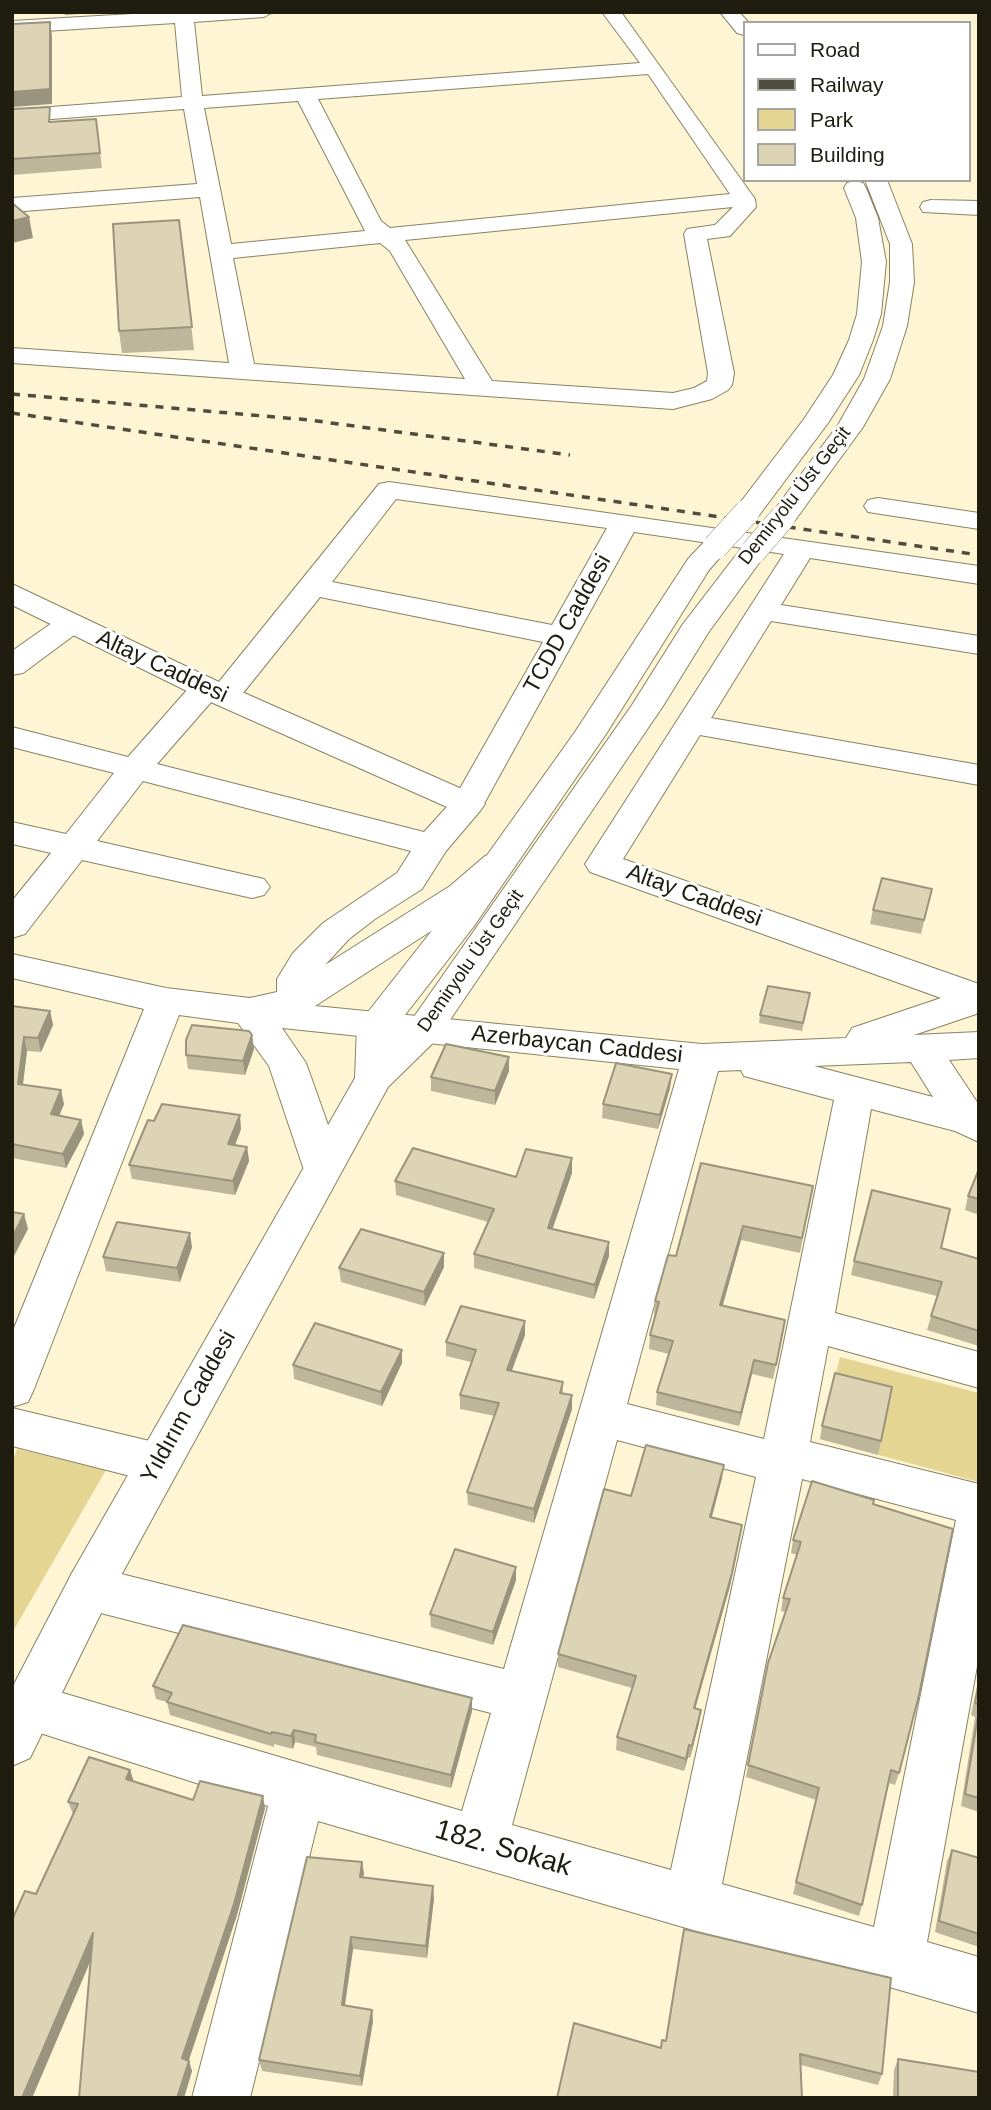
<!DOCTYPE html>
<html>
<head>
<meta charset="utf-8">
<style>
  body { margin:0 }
  #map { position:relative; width:991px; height:2110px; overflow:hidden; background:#fdf5d4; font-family:Helvetica,sans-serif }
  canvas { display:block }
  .frame { position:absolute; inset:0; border:14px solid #1f1c10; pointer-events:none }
  .legend { position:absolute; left:743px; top:21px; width:228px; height:161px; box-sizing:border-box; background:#fff; border:2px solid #a5a49f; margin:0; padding:9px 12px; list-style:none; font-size:21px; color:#1f1c10 }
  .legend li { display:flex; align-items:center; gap:14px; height:35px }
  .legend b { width:35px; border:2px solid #a5a49f }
</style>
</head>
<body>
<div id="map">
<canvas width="991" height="2110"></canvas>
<div class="frame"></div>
<ul class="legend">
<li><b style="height:9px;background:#fff"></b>Road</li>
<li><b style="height:9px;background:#514d3c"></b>Railway</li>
<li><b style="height:19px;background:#e5d592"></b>Park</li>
<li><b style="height:19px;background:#dcd4b4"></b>Building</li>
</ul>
</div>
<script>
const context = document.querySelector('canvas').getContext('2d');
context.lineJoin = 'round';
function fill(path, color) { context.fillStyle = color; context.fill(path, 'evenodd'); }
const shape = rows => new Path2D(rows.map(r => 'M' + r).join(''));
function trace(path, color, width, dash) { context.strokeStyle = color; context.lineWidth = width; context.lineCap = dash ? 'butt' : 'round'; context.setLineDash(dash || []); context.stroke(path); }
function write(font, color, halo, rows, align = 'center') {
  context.font = font + ' Helvetica,sans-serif'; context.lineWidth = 6; context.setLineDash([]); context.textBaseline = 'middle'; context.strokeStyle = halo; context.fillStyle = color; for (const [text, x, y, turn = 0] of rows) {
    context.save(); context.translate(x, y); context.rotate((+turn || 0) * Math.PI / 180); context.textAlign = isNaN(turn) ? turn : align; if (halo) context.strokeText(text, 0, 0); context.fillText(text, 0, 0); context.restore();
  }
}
const green = shape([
  [840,1357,979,1393,979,1482,820,1439],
  [17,1449,106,1470,12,1633,12,1463]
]);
const minor = shape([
  [167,12,273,12,264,17,194,22,202,96,640,63,602,12,621,12,755,199,756,207,730,236,707,239,734,373,732,385,728,390,712,399,673,409,12,363,12,348,229,363,200,197,12,212,12,198,197,184,184,109,12,122,12,110,182,97,175,23,12,33,12,21,167,12],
  [648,74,730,194,390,228,381,221,318,99,648,74],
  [298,101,365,231,231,244,204,108,298,101],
  [733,207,715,225,687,229,684,234,708,373,707,381,694,388,673,393,492,381,405,240,733,207],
  [380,243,390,251,465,379,254,364,233,258,380,243],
  [931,200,979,201,979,215,923,212,920,207,923,202,931,200],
  [389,482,979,566,979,584,810,558,781,605,979,636,979,654,771,621,711,718,979,765,979,785,700,735,623,859,979,984,979,1013,914,1035,979,1032,979,1058,949,1060,979,1105,979,1142,955,1131,871,1109,835,1313,979,1352,979,1388,828,1346,810,1442,979,1484,979,1655,927,1942,979,1957,979,2013,318,1821,250,2098,192,2098,268,1806,12,1724,12,1690,29,1683,462,1811,491,1713,89,1610,72,1603,65,1588,72,1573,89,1566,504,1669,679,1069,282,1028,306,1063,343,1167,337,1178,323,1182,309,1178,303,1167,269,1066,238,1023,179,1015,34,1389,28,1402,12,1407,12,1333,144,1009,12,978,12,954,166,988,250,998,277,992,277,979,293,953,323,923,397,873,411,851,143,781,97,841,264,879,270,887,264,895,252,898,82,860,25,934,12,938,12,901,51,853,12,844,12,822,66,834,114,773,12,747,12,727,128,757,195,681,206,679,218,683,379,484,389,482],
  [396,499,607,528,552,625,332,582,396,499],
  [634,532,784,554,585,864,590,872,941,998,852,1028,846,1038,702,1044,315,1006,476,902,509,872,514,864,509,856,497,853,485,856,450,886,325,965,349,939,375,919,422,889,446,851,480,811,634,532],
  [320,597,543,642,454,799,424,832,157,764,212,701,224,705,235,703,320,597],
  [911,1062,933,1097,814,1066,911,1062],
  [741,1070,744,1076,834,1100,764,1439,627,1404,718,1071,741,1070],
  [617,1440,756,1477,671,1870,512,1825,617,1440],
  [802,1479,956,1520,874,1927,722,1884,802,1479],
  [878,498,979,513,979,529,868,512,864,506,868,500,878,498],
  [70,615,81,618,85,624,81,630,23,673,12,675,12,651,59,618,70,615],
  [12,1408,158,1443,174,1449,181,1463,174,1477,158,1483,12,1446,12,1408]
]);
const tertiary = shape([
  [12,584,217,681,480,797,485,804,480,811,468,814,456,811,195,695,12,605,12,584]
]);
const secondary = shape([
  [720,12,739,12,749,23,744,23,744,35,737,33,720,12],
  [865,180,887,180,912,244,914,282,907,326,890,379,863,427,793,523,783,525,773,523,769,517,838,425,864,379,883,326,890,282,890,244,865,180],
  [855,181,863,183,866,188,878,218,886,262,881,314,873,340,859,375,828,423,757,518,747,520,737,518,733,512,804,419,833,375,849,340,857,314,862,262,856,218,844,188,847,183,855,181],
  [715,538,725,541,729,547,709,570,606,734,474,926,395,1028,395,1036,411,1021,632,705,683,624,743,546,753,543,763,546,767,552,708,633,663,706,437,1039,388,1087,106,1603,30,1758,12,1766,12,1688,72,1573,355,1078,357,1026,448,910,575,732,688,559,705,541,715,538]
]);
const rail = shape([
  [12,394,309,420,570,455],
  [12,413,979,555]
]);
const secondaryBridge = shape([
  [715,547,747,512],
  [753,552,783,517]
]);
const wall = shape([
  [12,109,52,122,96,119,102,168,12,175],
  [179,220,194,350,122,353,119,331],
  [932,889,921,934,870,924,873,910],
  [810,993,802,1031,759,1023,760,1015],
  [12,1006,50,1011,53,1025,41,1052,27,1051,23,1085,64,1104,59,1116,81,1120,84,1134,66,1168,12,1158],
  [252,1035,254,1049,245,1075,188,1069,186,1055],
  [509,1057,509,1071,495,1105,431,1091,431,1077],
  [670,1088,658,1129,602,1118,603,1104],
  [241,1129,235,1145,247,1147,249,1161,235,1195,132,1179,129,1165],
  [572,1158,572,1173,552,1229,609,1256,594,1299,474,1268,474,1254,488,1222,396,1195,395,1181,516,1177],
  [979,1169,979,1215,965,1210,968,1196],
  [813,1186,800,1253,741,1240,722,1306,783,1334,773,1379,752,1374,739,1426,656,1405,657,1392,669,1354,649,1349,650,1335,655,1315,654,1315,655,1301,676,1256],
  [192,1247,180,1282,106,1271,103,1257],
  [941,1248,979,1259,979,1346,927,1330,937,1296,851,1275,854,1261],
  [444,1253,444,1267,425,1306,341,1282,339,1268],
  [525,1321,525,1335,511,1371,563,1382,563,1393,572,1409,534,1523,468,1505,467,1492,495,1416,460,1409,460,1395,471,1362,446,1356,446,1342],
  [402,1363,382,1406,294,1379,293,1365],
  [822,1426,881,1441,878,1455,820,1439],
  [722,1478,712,1517,740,1538,730,1586,695,1708,699,1723,690,1758,688,1757,684,1771,616,1750,617,1737,632,1688,558,1667,558,1654,631,1496],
  [873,1504,899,1773,895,1785,889,1783,862,1905,859,1916,793,1894,816,1800,746,1777,768,1663,786,1612,781,1611,783,1598,797,1555,791,1553,793,1540],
  [516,1580,493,1645,431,1627,430,1614],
  [979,1676,979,1812,961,1806,975,1717,971,1715],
  [153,1686,472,1698,472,1711,451,1788,317,1755,316,1747,295,1742,293,1749,274,1744,274,1747,170,1715,167,1702,156,1699],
  [130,1770,133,1781,193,1800,265,1808,237,1915,188,2060,192,2071,184,2098,79,2098,91,1960,32,2098,12,2098,36,1894,74,1814,73,1814,68,1802],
  [952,1850,979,1858,979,1947,935,1932,947,1861],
  [362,1862,363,1877,434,1898,427,1958,353,1949,345,2006,372,2010,373,2021,362,2086,262,2071,259,2060],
  [684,1929,882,2074,878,2085,801,2065,661,2048,666,2041],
  [898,2059,979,2098,893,2098,894,2070]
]);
const shadedWall = shape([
  [65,12,107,12,65,15],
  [50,22,52,36,52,104,12,107,12,92],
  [29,217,33,238,12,243,12,221],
  [50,1011,53,1025,41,1052,38,1038],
  [252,1035,254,1049,245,1075,243,1061],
  [24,1037,27,1051,21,1098,18,1084],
  [509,1057,509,1071,495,1105,495,1091],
  [672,1074,670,1088,658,1129,660,1115],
  [61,1090,64,1104,54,1128,51,1114],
  [240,1115,241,1129,230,1158,228,1144],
  [81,1120,84,1134,66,1168,63,1154],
  [247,1147,249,1161,235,1195,233,1181],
  [572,1158,572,1173,548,1242,548,1228],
  [24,1214,28,1229,12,1260,12,1238],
  [743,1226,741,1240,719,1319,720,1305],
  [190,1233,192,1247,180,1282,177,1268],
  [609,1242,609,1256,594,1299,595,1285],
  [444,1253,444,1267,425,1306,424,1292],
  [525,1321,525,1335,507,1384,507,1370],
  [402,1350,402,1363,382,1406,381,1392],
  [754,1360,752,1374,739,1426,741,1413],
  [572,1395,572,1409,534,1523,534,1509],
  [724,1465,722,1478,708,1530,710,1517],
  [742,1525,730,1586,692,1720,694,1708],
  [516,1567,516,1580,493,1645,493,1632],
  [472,1698,472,1711,451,1788,451,1775],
  [701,1710,699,1723,690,1758,692,1746],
  [294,1730,295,1742,293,1749,291,1736],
  [689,1745,688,1757,684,1771,686,1759],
  [130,1770,134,1782,126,1779],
  [263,1796,265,1808,237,1915,186,2069,182,2058],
  [362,1862,364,1873,361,1889,360,1877],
  [433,1886,434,1898,427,1958,426,1946],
  [93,1933,97,1945,32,2098,22,2098],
  [351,1937,353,1949,343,2016,342,2005],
  [372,2010,373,2021,362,2086,360,2076],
  [189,2061,192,2071,184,2098,177,2098]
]);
const building = shape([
  [50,22,50,89,12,92,12,24,50,22],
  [50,107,49,122,96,119,100,153,12,159,12,109,50,107],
  [12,203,29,217,12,221,12,203],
  [179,220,192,327,119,331,113,224,179,220],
  [882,878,932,889,924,920,873,910,882,878],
  [768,986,810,993,803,1023,760,1015,768,986],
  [12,1006,50,1011,38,1038,24,1037,18,1084,61,1090,51,1114,81,1120,63,1154,12,1144,12,1006],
  [192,1025,249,1031,252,1035,243,1061,186,1055,186,1040,192,1025],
  [446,1044,509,1057,495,1091,431,1077,446,1044],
  [616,1063,672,1074,660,1115,603,1104,616,1063],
  [162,1104,240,1115,228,1144,247,1147,233,1181,129,1165,148,1120,154,1121,162,1104],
  [413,1148,516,1177,526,1149,572,1158,548,1228,609,1242,595,1285,474,1254,494,1209,395,1181,413,1148],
  [701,1163,813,1186,802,1238,743,1226,720,1305,785,1320,776,1365,754,1360,741,1413,657,1392,673,1341,650,1335,659,1302,655,1301,668,1255,676,1256,701,1163],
  [979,1169,979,1199,968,1196,979,1169],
  [872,1190,950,1209,941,1248,979,1259,979,1331,931,1316,942,1282,854,1261,872,1190],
  [12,1212,24,1214,12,1238,12,1212],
  [117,1222,190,1233,177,1268,103,1257,117,1222],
  [361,1229,444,1253,424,1292,339,1268,361,1229],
  [461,1306,525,1321,507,1370,563,1382,560,1393,572,1395,534,1509,467,1492,499,1403,460,1395,476,1350,446,1342,461,1306],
  [315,1323,402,1350,381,1392,293,1365,315,1323],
  [835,1373,892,1387,881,1441,822,1426,835,1373],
  [646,1445,724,1465,710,1517,742,1525,732,1573,694,1708,701,1710,692,1746,689,1745,686,1759,617,1737,636,1676,558,1654,604,1489,631,1496,646,1445],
  [812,1481,874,1500,873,1504,953,1529,919,1695,899,1773,891,1770,862,1905,796,1882,819,1788,748,1765,768,1663,790,1599,783,1598,801,1542,793,1540,812,1481],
  [455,1549,516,1567,493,1632,430,1614,455,1549],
  [183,1625,472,1698,451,1775,315,1742,316,1735,294,1730,291,1736,272,1732,271,1734,167,1702,172,1693,153,1686,183,1625],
  [979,1683,979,1704,975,1703,979,1683],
  [979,1710,979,1798,965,1794,979,1710],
  [89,1757,130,1770,126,1779,193,1800,200,1781,263,1796,234,1904,182,2058,189,2061,177,2098,79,2098,93,1933,22,2098,12,2098,12,1920,25,1891,36,1894,78,1804,68,1802,89,1757],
  [952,1850,979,1858,979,1934,939,1921,952,1850],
  [307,1857,362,1862,360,1877,433,1886,426,1946,351,1937,342,2005,372,2010,360,2076,259,2060,307,1857],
  [684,1929,891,1978,882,2074,800,2054,802,2098,557,2098,574,2023,661,2048,662,2040,666,2041,684,1929],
  [898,2059,979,2072,979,2098,898,2098,898,2059]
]);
const farStreetnames = [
  ["Demiryolu Üst Geçit",795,496,-52],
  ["Demiryolu Üst Geçit",471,961,-55]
];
const streetNames = [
  ["TCDD Caddesi",568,624,-61],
  ["Altay Caddesi",162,667,25],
  ["Altay Caddesi",694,896,20],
  ["Azerbaycan Caddesi",577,1045,6],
  ["Yıldırım Caddesi",189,1407,-61]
];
const nearStreetnames = [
  ["182. Sokak",503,1849,16]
];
fill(green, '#e5d592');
trace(minor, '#898264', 2);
trace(tertiary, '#898264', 2);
trace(secondary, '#898264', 2);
fill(minor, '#fff');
fill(tertiary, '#fff');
fill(secondary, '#fff');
trace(rail, '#514d3c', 3.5, [8, 8]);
trace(secondaryBridge, '#898264', 26, []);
trace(secondaryBridge, '#fff', 25);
fill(wall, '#bdb69b');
fill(shadedWall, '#9a947e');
fill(building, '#dcd4b4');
trace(building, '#9a947e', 2);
write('19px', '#1f1c10', '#fff', farStreetnames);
write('23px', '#1f1c10', '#fff', streetNames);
write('28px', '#1f1c10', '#fff', nearStreetnames);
</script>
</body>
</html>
